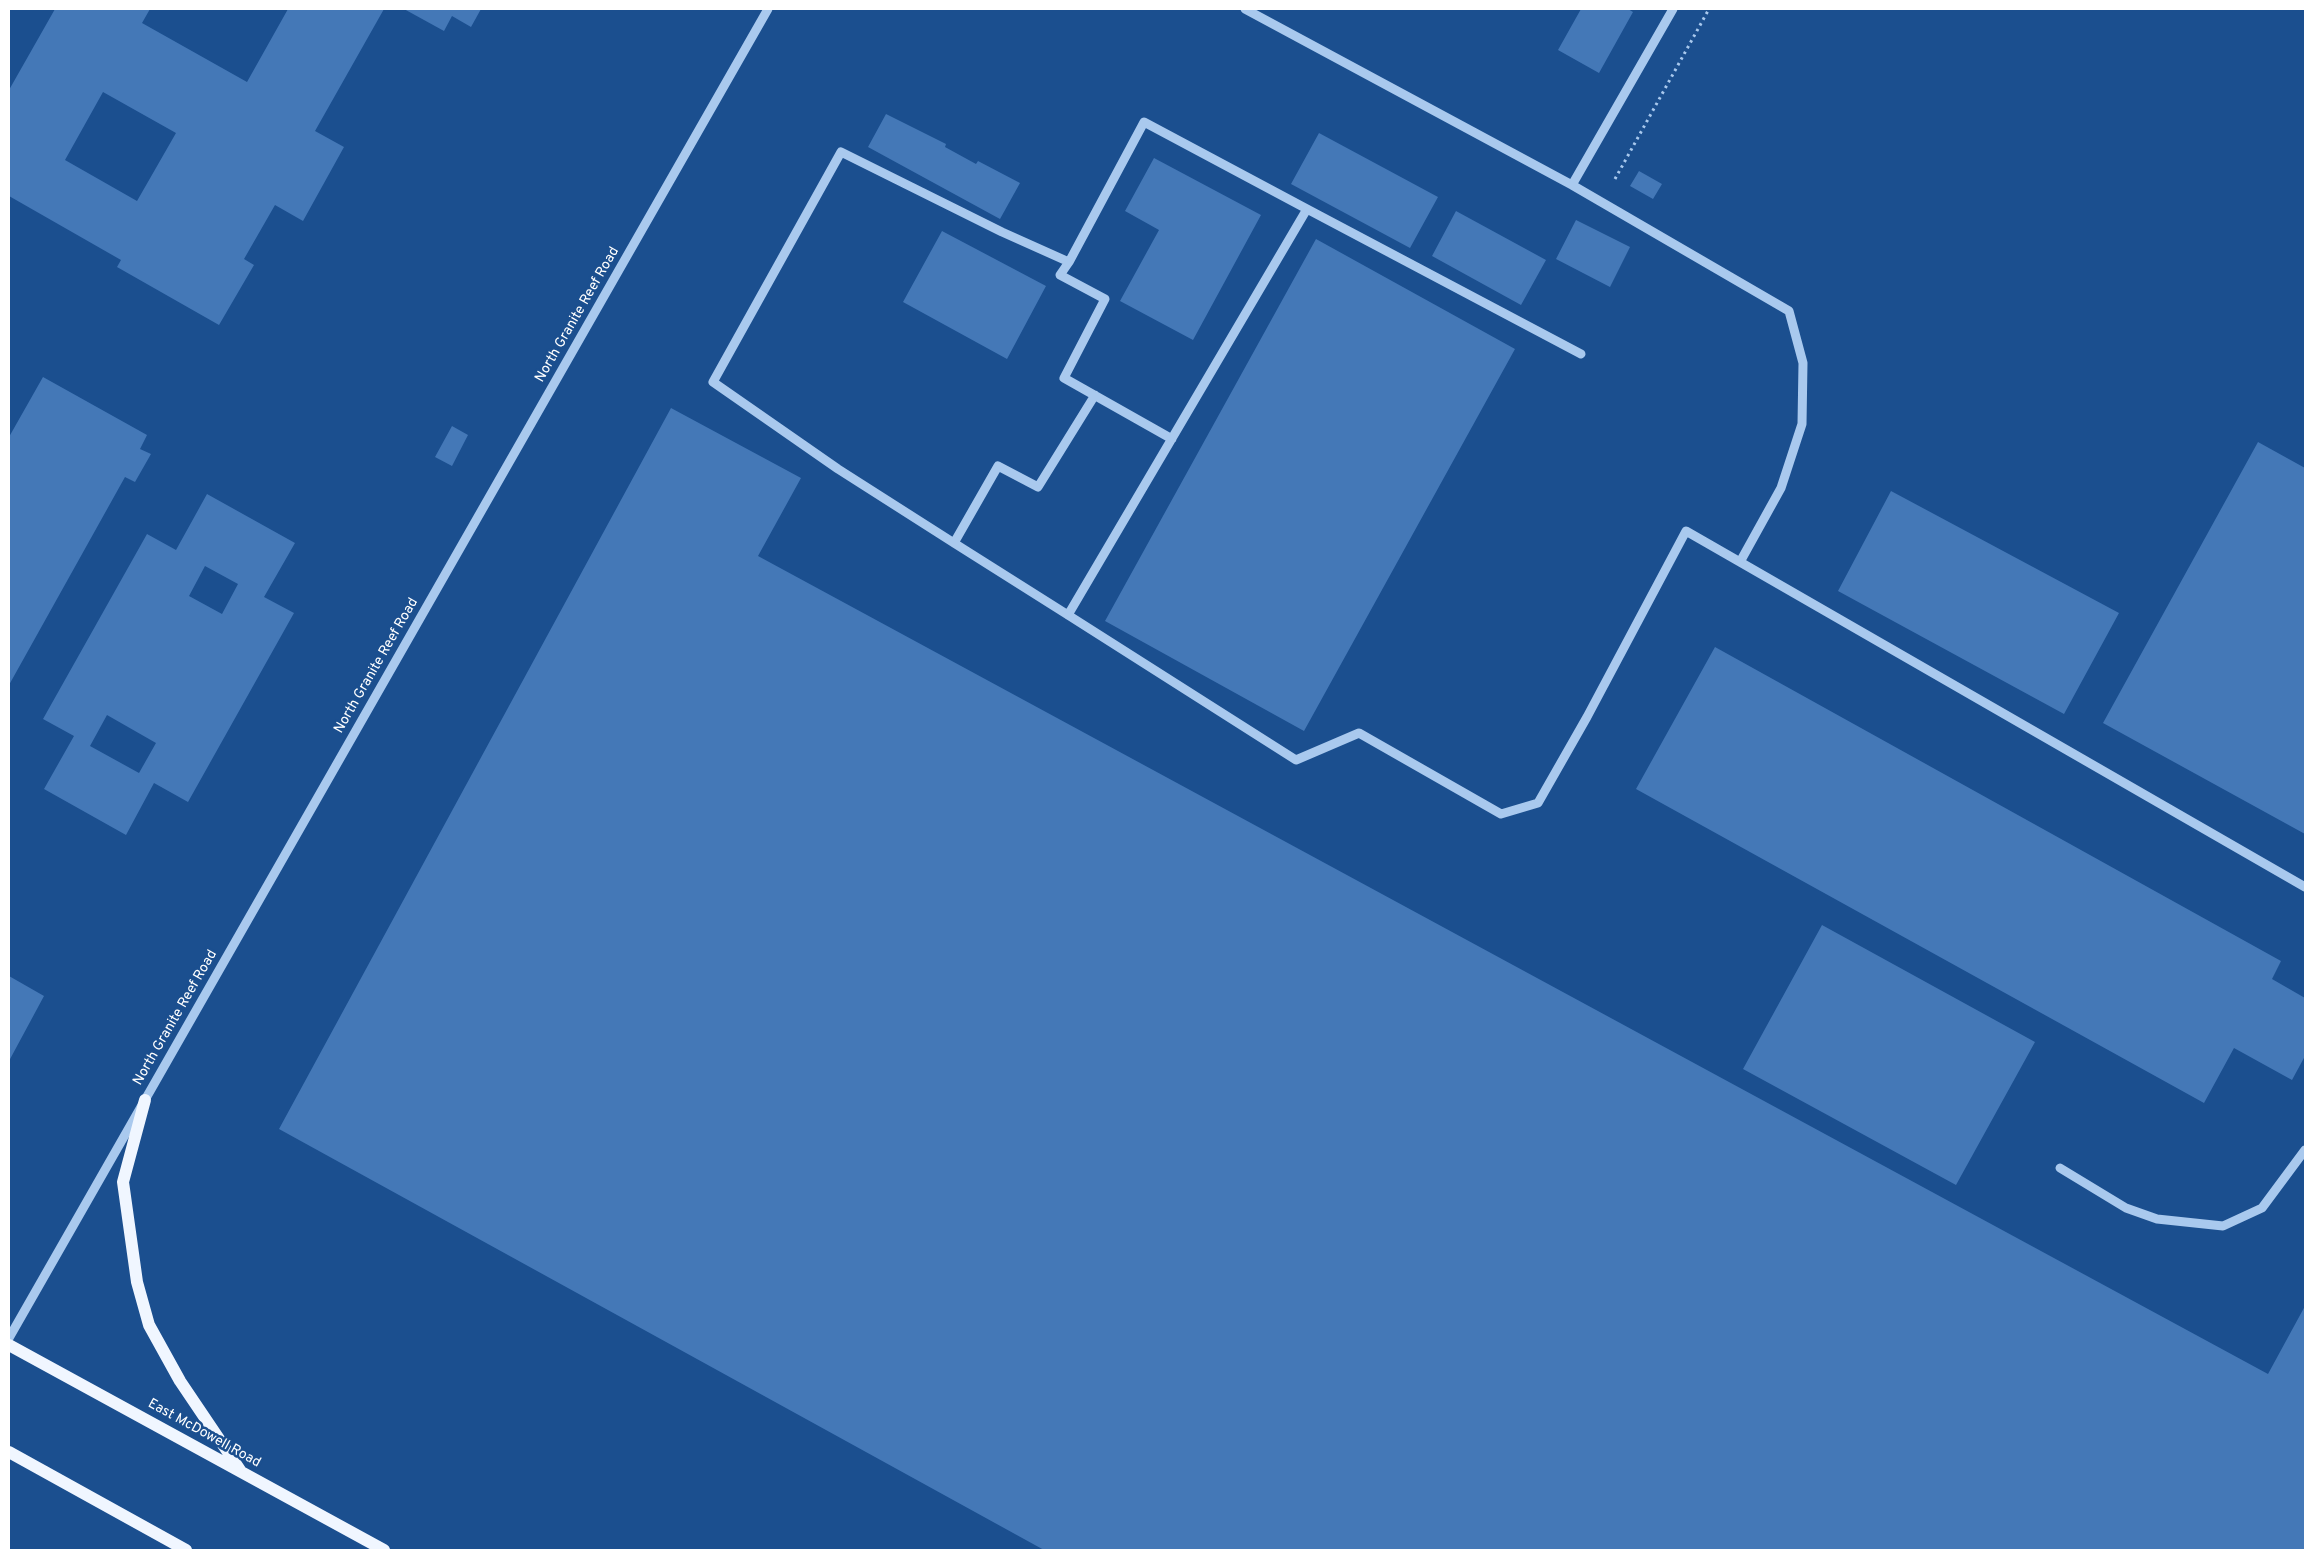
<!DOCTYPE html>
<html>
<head>
<meta charset="utf-8">
<style>
  body { margin:0 }
  #map { position:relative; width:2314px; height:1559px; overflow:hidden; background:#1b4f8f; font-family:Overpass,sans-serif }
  canvas { display:block }
  .frame { position:absolute; inset:0; border:10px solid #fff; pointer-events:none }
</style>
</head>
<body>
<div id="map">
<canvas width="2314" height="1559"></canvas>
<div class="frame"></div>
</div>
<script>
const context = document.querySelector('canvas').getContext('2d');
context.lineJoin = 'round';
function fill(path, color) { context.fillStyle = color; context.fill(path, 'evenodd'); }
const shape = rows => new Path2D(rows.map(r => 'M' + r).join(''));
function trace(path, color, width, dash) { context.strokeStyle = color; context.lineWidth = width; context.lineCap = dash ? 'butt' : 'round'; context.setLineDash(dash || []); context.stroke(path); }
function write(font, color, halo, rows, align = 'center') {
  context.font = font + ' Overpass,sans-serif'; context.lineWidth = 5; context.setLineDash([]); context.textBaseline = 'middle'; context.strokeStyle = halo; context.fillStyle = color; for (const [text, x, y, turn = 0] of rows) {
    context.save(); context.translate(x, y); context.rotate((+turn || 0) * Math.PI / 180); context.textAlign = isNaN(turn) ? turn : align; if (halo) context.strokeText(text, 0, 0); context.fillText(text, 0, 0); context.restore();
  }
}
const building = shape([
  [55,9,150,9,142,23,247,82,288,9,384,9,315,131,344,147,303,221,275,205,244,259,254,265,219,325,117,267,121,260,9,196,9,90],
  [103,92,176,133,137,201,65,160],
  [404,9,481,9,471,27,452,16,444,31],
  [1581,9,1628,9,1633,12,1599,73,1558,50],
  [886,114,946,144,945,147,976,164,978,161,1020,183,1000,219,868,147],
  [1319,133,1438,197,1410,248,1291,184],
  [1154,158,1261,215,1193,340,1120,301,1159,230,1125,211],
  [1639,171,1662,184,1653,199,1630,186],
  [1456,211,1546,260,1521,305,1432,256],
  [1576,220,1630,247,1610,287,1556,259],
  [942,231,1046,286,1007,359,903,302],
  [1316,239,1515,349,1304,731,1105,621],
  [43,377,147,435,140,449,151,454,135,482,125,477,9,685,9,437],
  [671,408,801,478,758,556,2268,1374,2305,1306,2305,1550,1044,1550,279,1129],
  [452,426,468,435,452,466,435,457],
  [2258,442,2305,468,2305,834,2103,723],
  [1891,491,2119,613,2064,714,1838,591],
  [207,494,295,543,264,597,294,613,188,802,154,783,126,835,44,789,74,736,43,719,147,534,176,550],
  [205,566,238,584,222,614,189,596],
  [107,715,156,743,139,773,90,746],
  [1715,647,2281,961,2272,979,2305,998,2305,1056,2292,1080,2234,1048,2204,1103,1636,789],
  [1822,925,2035,1042,1956,1185,1743,1069],
  [9,976,44,996,9,1061]
]);
const path = shape([
  [1615,179,1709,9]
]);
const minor = shape([
  [1572,185,1673,9],
  [1307,209,1581,354],
  [1069,262,1060,275,1105,299,1064,378,1172,439],
  [954,543,998,466,1038,487,1095,395],
  [1740,562,2305,887],
  [1068,615,1307,209,1144,122,1069,262,1002,232,841,152,713,382,838,469,954,543,1068,615,1296,760,1359,733,1501,814,1538,803,1587,717,1686,531,1740,562,1781,488,1802,424,1803,363,1789,311,1572,185,1245,9],
  [2060,1168,2126,1208,2157,1219,2223,1226,2262,1208,2305,1150],
  [9,1338,768,9]
]);
const major = shape([
  [145,1100,123,1182,137,1282,149,1325,180,1381,240,1470],
  [9,1345,384,1550],
  [9,1452,186,1550]
]);
const streetNames = [
  ["North Granite Reef Road",578,315,-60],
  ["North Granite Reef Road",377,666,-60],
  ["North Granite Reef Road",176,1018,-60],
  ["East McDowell Road",204,1434,29]
];
fill(building, '#4478b7');
trace(path, '#a9c9ee', 3, [2.5, 4]);
trace(minor, '#a9c9ee', 9);
trace(major, '#f0f6ff', 12);
write('14px', '#fff', '#1b4f8f', streetNames);
</script>
</body>
</html>
